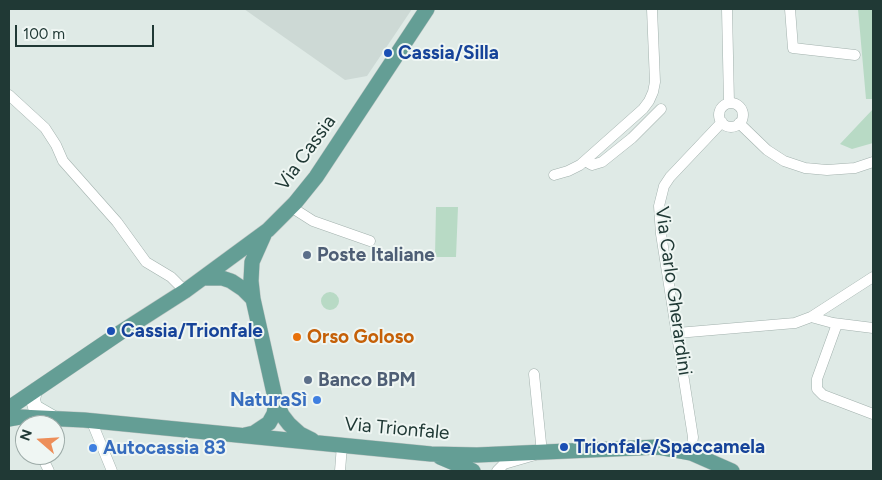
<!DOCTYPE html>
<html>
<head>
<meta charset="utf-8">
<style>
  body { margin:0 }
  #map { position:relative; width:882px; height:480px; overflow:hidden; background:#dfeae6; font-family:Figtree,sans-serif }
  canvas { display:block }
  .frame { position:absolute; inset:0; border:10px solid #203935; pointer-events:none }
  .north { position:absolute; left:15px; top:415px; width:50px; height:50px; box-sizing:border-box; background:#eff6f3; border:1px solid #9caaa7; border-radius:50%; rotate:289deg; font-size:14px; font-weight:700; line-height:20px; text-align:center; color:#203935 }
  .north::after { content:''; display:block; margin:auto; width:18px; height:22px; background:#ed8e59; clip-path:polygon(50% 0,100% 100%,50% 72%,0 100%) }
  .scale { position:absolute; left:15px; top:25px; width:139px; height:22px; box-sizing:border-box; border:2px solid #203935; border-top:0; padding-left:6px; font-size:15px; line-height:18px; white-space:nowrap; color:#203935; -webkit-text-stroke:4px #eff6f3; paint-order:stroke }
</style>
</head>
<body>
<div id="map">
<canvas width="882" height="480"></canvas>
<div class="frame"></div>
<div class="north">N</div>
<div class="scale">100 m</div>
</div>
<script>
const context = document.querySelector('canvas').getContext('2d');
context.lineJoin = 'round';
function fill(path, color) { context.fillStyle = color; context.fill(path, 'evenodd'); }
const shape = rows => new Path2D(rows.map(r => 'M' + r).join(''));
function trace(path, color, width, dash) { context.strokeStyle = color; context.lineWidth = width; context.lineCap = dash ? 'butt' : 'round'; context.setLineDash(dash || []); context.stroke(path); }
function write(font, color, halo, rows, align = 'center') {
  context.font = font + ' Figtree,sans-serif'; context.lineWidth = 4; context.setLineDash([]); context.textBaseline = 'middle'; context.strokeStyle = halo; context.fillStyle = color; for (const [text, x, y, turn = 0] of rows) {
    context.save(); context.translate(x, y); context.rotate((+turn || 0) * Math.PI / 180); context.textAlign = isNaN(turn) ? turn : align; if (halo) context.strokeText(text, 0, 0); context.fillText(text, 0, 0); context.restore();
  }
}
const built = shape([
  [244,9,412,9,367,76,345,80]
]);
const green = shape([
  [858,9,873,9,873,99,866,99],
  [873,109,873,143,852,149,840,144],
  [436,207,458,207,456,257,435,257],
  '321 301a9 9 0 1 1 18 0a9 9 0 1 1-18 0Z'
]);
const street = shape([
  [727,9,729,103],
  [790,9,793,48,855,55],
  [9,95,45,128,56,145,63,161,117,222,146,262,171,277,185,291],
  '719 115a12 12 0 1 1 24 0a12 12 0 1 1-24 0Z',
  [739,123,767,150,784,161,805,168,827,170,855,168,873,162],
  [585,161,592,165,602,162,632,138,661,109],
  [554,175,568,171,580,165,643,109,649,101,653,92,655,82,652,9],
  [291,207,313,221,370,241],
  [811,317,833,323,873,328],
  [837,324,817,379,817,389,823,395,873,414],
  [677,333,795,323,811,317,873,277],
  [91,420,112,471],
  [691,453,693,437,661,234,659,206,664,186,670,177,722,122],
  [41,455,49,471],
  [340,471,342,445],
  [497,471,504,464,542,453,534,374]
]);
const secondary = shape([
  [35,390,33,400,35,407,54,418]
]);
const primary = shape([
  [264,235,252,262,251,281,253,299,276,402,282,415,289,424,300,434,312,440],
  [203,278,222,278,231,281,243,289,253,299],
  [9,408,121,332,185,291,268,230,295,203,316,177,427,9],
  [9,419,20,417,84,420,431,454,477,455,658,447,691,453,732,471],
  [245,435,254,433,269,423,274,414,276,402],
  [440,457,473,471]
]);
const markers = [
  [388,53,5,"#1a4fb4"],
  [307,255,5,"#5c6f8a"],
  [111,331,5,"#1a4fb4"],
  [297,337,5,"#e8710a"],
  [308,380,5,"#5c6f8a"],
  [317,400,5,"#3f7fe0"],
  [564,447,5,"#1a4fb4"],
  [93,448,5,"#3f7fe0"]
];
const transitNames = [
  ["Cassia/Silla",398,53],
  ["Cassia/Trionfale",121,331],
  ["Trionfale/Spaccamela",574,447]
];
const streetNames = [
  ["Via Cassia",306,153,-54],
  ["Via Carlo Gherardini",673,291,82],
  ["Via Trionfale",397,429,5]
];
const serviceNames = [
  ["Poste Italiane",317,255],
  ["Banco BPM",318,380]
];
const foodNames = [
  ["Orso Goloso",307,337]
];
const shopNames = [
  ["NaturaSì",307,400],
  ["Autocassia 83",103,448,"left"]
];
fill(built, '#cdd9d5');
fill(green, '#b8dac5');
trace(street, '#a2b1ad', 11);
trace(secondary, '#9eb5af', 15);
trace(primary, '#bcc4c2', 16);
trace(street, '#fff', 10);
trace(secondary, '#fff', 14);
trace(primary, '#649e95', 15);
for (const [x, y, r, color] of markers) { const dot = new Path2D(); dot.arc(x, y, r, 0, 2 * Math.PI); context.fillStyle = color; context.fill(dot); trace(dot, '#eff6f3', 2); }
write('bold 19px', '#164399', '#eff6f3', transitNames, 'left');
write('19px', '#203935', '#eff6f3', streetNames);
write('bold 19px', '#4e5e75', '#eff6f3', serviceNames, 'left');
write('bold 19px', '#c56008', '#eff6f3', foodNames, 'left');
write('bold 19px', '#366cbe', '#eff6f3', shopNames, 'right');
</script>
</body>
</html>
